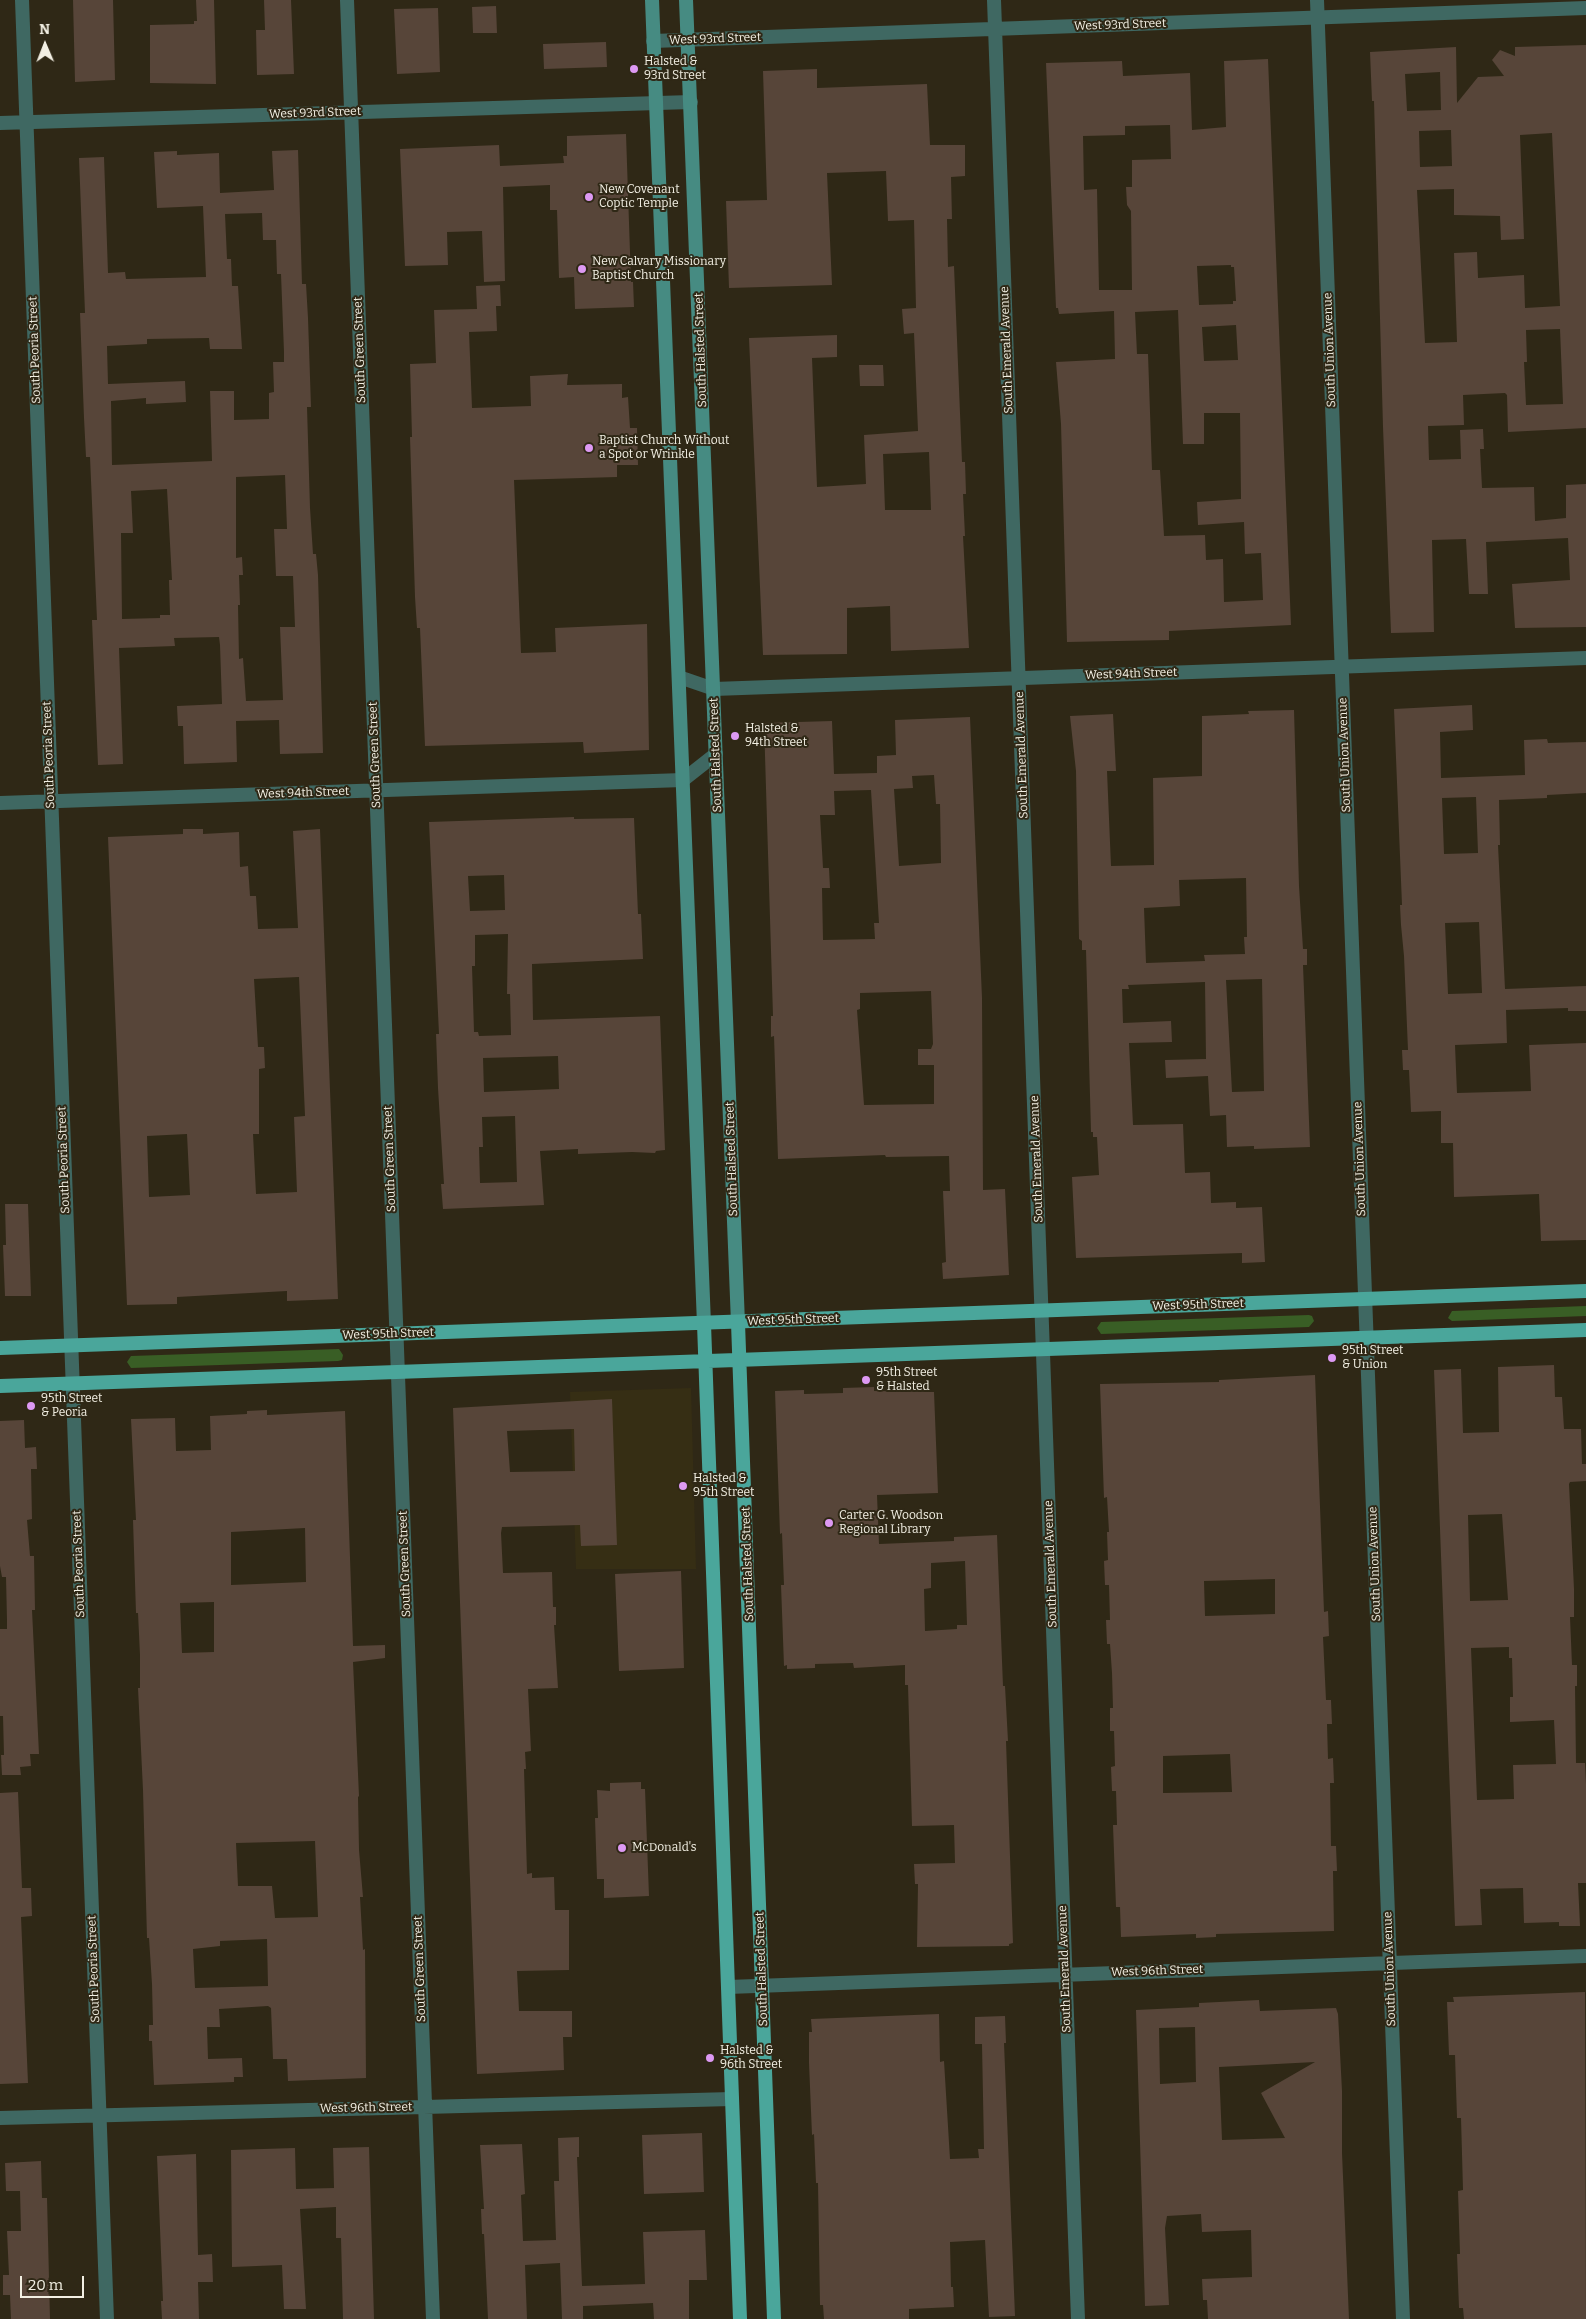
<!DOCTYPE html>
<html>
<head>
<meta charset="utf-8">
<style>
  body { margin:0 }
  #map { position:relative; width:1586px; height:2319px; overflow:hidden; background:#2f2816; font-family:Bitter,serif }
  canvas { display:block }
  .north { position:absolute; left:20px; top:20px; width:50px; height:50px; -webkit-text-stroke:4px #2f2816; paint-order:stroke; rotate:359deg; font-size:14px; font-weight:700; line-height:20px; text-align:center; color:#f2efe3 }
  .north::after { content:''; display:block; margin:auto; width:18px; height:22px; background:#f2efe3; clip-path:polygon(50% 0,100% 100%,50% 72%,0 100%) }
  .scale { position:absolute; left:20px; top:2276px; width:64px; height:22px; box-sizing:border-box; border:2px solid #f2efe3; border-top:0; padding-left:6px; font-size:15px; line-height:18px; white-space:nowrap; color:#f2efe3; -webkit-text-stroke:4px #2f2816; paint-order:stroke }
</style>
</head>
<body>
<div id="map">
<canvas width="1586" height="2319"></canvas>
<div class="north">N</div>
<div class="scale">20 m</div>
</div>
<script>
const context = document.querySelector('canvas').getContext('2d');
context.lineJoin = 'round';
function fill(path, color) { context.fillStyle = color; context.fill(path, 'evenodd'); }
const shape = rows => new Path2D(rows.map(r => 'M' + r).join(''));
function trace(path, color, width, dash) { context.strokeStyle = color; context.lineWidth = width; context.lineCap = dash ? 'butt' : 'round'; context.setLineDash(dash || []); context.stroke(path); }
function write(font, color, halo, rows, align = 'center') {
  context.font = font + ' Bitter,serif'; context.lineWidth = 4; context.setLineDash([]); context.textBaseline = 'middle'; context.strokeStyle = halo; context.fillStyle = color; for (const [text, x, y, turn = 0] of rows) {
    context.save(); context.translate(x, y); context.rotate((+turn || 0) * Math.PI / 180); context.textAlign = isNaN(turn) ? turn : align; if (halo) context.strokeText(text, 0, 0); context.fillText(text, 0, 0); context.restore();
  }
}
const built = shape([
  [691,1388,696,1569,576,1569,570,1392]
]);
const green = shape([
  [1586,1306,1586,1316,1452,1321,1448,1318,1452,1311],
  [1309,1315,1312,1316,1314,1321,1309,1327,1101,1334,1097,1328,1101,1322],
  [339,1349,343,1355,342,1360,338,1361,131,1368,127,1362,131,1356]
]);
const building = shape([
  [73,0,113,0,115,80,75,82],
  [196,0,214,0,216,84,150,83,150,25,194,24,194,21,197,21],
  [264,0,291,0,294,74,257,75,256,30,265,30],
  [496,6,497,33,473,33,472,7],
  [438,8,440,72,397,74,394,9],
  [606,42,607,67,544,69,543,44],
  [1586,45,1586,428,1508,432,1507,395,1505,393,1463,395,1464,425,1428,426,1429,460,1461,459,1460,430,1483,429,1484,449,1480,449,1482,488,1534,487,1535,521,1566,518,1566,485,1586,484,1586,627,1515,628,1512,584,1570,580,1568,538,1486,542,1488,594,1469,594,1466,539,1432,540,1434,632,1391,633,1383,427,1374,101,1372,101,1370,52,1456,47,1457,103,1478,77,1504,76,1492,60,1500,50,1515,56,1515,47],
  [1440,72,1441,110,1407,111,1405,74],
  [1451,130,1452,166,1420,167,1419,131],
  [1552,133,1560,306,1525,308,1524,275,1478,278,1477,252,1454,253,1457,342,1425,343,1417,190,1454,189,1454,215,1500,216,1501,240,1524,239,1520,135],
  [1560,329,1563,404,1526,405,1524,362,1527,362,1526,330],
  [1268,59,1291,625,1169,631,1169,640,1067,642,1061,424,1056,362,1115,359,1114,311,1059,314,1058,308,1056,308,1046,63,1122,61,1123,76,1190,73,1192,130,1226,127,1224,61],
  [1170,125,1171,159,1132,160,1132,187,1126,187,1127,205,1131,211,1132,290,1099,290,1097,189,1084,190,1083,136,1125,135,1125,126],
  [1231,265,1231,267,1234,267,1236,301,1233,301,1233,304,1199,305,1197,266],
  [1178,310,1183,444,1204,444,1204,413,1240,413,1241,499,1197,502,1198,525,1244,522,1245,554,1261,553,1263,600,1224,602,1223,559,1206,560,1205,535,1164,536,1160,470,1152,470,1148,354,1137,354,1135,312],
  [1236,325,1238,360,1204,361,1202,327],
  [817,69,817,88,927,84,930,145,965,145,965,176,951,177,952,219,947,219,948,267,954,266,962,462,965,462,966,494,963,494,965,536,963,536,969,648,891,651,890,606,847,608,847,654,763,655,749,338,837,335,837,357,812,358,817,487,866,484,864,435,918,431,914,333,904,334,902,309,916,308,914,220,888,221,886,171,827,173,832,285,729,288,726,201,767,200,763,71],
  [929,452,931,510,885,510,883,454],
  [626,134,631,282,633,282,634,307,575,309,574,277,559,278,557,210,550,210,550,185,503,187,505,281,484,282,482,231,447,232,448,265,405,266,400,149,499,145,500,166,564,163,563,156,567,156,567,136],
  [298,150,302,284,306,284,308,318,311,407,307,407,310,508,313,554,316,554,318,575,323,753,280,754,279,720,236,721,237,762,184,764,183,726,178,726,177,706,222,704,220,645,219,637,174,638,175,646,119,648,123,764,98,765,92,620,97,620,90,457,86,457,84,418,80,313,85,313,79,158,104,157,108,273,125,272,126,279,206,277,203,206,157,208,154,152,177,151,177,155,219,153,220,193,274,190,272,151],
  [262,213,263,240,276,240,277,274,281,274,284,352,284,362,273,362,274,392,269,393,269,419,234,420,234,391,210,391,212,461,112,465,111,401,146,398,146,404,186,402,185,381,108,384,107,346,147,344,147,339,209,338,210,349,242,349,238,286,232,286,231,259,227,259,225,214],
  [285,475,287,529,274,529,276,576,293,576,295,627,280,627,283,700,246,701,243,658,239,659,238,605,240,605,239,575,243,575,242,557,236,558,236,477],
  [167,489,172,580,169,580,170,615,160,615,160,618,122,619,121,533,133,533,131,491],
  [500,285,501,306,496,306,497,331,469,332,472,408,531,406,530,376,568,374,567,385,622,384,622,398,628,397,630,428,637,428,638,465,617,465,617,477,514,480,521,653,556,652,555,628,647,624,649,750,584,753,583,742,425,746,420,628,417,628,415,597,410,437,412,437,410,364,436,363,434,310,477,309,476,286],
  [859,365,883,365,884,386,860,386],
  [1472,705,1473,730,1440,732,1441,778,1525,775,1524,740,1547,739,1548,743,1586,742,1586,793,1547,795,1547,798,1499,800,1500,845,1498,845,1505,989,1586,986,1586,1011,1568,1011,1568,1008,1506,1010,1507,1043,1455,1045,1457,1093,1531,1091,1529,1045,1586,1043,1586,1240,1541,1241,1539,1194,1454,1197,1453,1143,1441,1143,1441,1111,1411,1112,1409,1070,1403,1070,1402,1050,1408,1050,1404,956,1401,925,1400,905,1402,905,1394,709],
  [1476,797,1478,853,1444,854,1442,798],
  [1479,922,1482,993,1448,994,1445,923],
  [1294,710,1299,886,1303,949,1307,949,1307,965,1303,965,1310,1147,1254,1149,1254,1146,1227,1147,1226,1115,1210,1116,1208,1076,1166,1078,1165,1060,1206,1059,1205,982,1128,985,1129,989,1122,989,1123,1023,1171,1021,1172,1042,1129,1043,1133,1125,1183,1124,1185,1173,1210,1172,1211,1203,1236,1202,1236,1208,1262,1207,1265,1262,1242,1263,1242,1253,1076,1258,1072,1177,1099,1175,1097,1137,1093,1137,1093,1132,1091,1132,1086,950,1082,950,1082,941,1079,939,1076,771,1070,716,1113,714,1116,771,1107,771,1111,866,1154,865,1153,778,1202,776,1202,716,1249,714,1248,711],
  [1246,878,1247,937,1244,937,1245,954,1204,955,1205,961,1146,963,1144,908,1180,906,1179,880],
  [1262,979,1264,1091,1232,1092,1226,980],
  [970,717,982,998,983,1190,1005,1189,1009,1275,943,1279,942,1263,946,1262,943,1191,950,1191,949,1156,886,1157,885,1155,778,1159,774,1036,771,1037,771,1016,773,1016,764,723,832,721,834,774,877,773,877,756,896,755,895,720],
  [934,775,936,804,940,804,941,863,899,866,894,789,913,788,912,776],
  [871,790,879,923,874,923,875,939,823,940,822,888,830,888,829,868,823,868,820,815,835,815,834,791],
  [931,991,933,1044,931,1049,918,1049,918,1065,934,1065,934,1104,864,1105,857,1010,860,1009,860,993],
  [574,817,574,819,634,818,638,914,641,914,643,959,532,964,533,1020,660,1016,665,1150,656,1151,655,1153,632,1152,578,1154,578,1149,540,1151,544,1205,443,1209,441,1184,444,1184,438,1088,436,1034,439,1034,429,822],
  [504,875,505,910,470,911,468,876],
  [508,934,507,994,510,994,511,1035,479,1036,478,1032,474,1032,472,966,475,966,475,935],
  [558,1056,559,1089,484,1092,483,1058],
  [515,1116,517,1182,480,1183,479,1147,483,1147,482,1117],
  [183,829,203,829,203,834,239,832,240,867,248,866,250,896,256,896,258,929,298,928,293,831,320,829,338,1299,287,1301,287,1291,177,1297,177,1304,127,1305,108,837,183,834],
  [299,977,305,1116,294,1117,297,1192,256,1194,253,1134,259,1134,259,1069,265,1068,264,1047,258,1047,254,979],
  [187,1134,190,1195,149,1197,147,1136],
  [5,1204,28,1204,31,1296,5,1296,3,1245,6,1245],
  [1554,1365,1555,1397,1562,1397,1564,1429,1581,1429,1582,1464,1586,1464,1586,1481,1570,1482,1569,1484,1574,1589,1574,1617,1570,1617,1572,1665,1577,1665,1577,1686,1575,1686,1576,1763,1585,1763,1586,1784,1586,1883,1578,1883,1580,1926,1559,1926,1559,1922,1524,1923,1523,1888,1480,1889,1482,1925,1455,1926,1434,1370,1461,1369,1463,1433,1499,1432,1498,1367],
  [1502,1514,1508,1600,1470,1601,1468,1515],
  [1509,1647,1509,1658,1512,1658,1513,1697,1510,1697,1510,1722,1554,1720,1556,1764,1513,1765,1514,1799,1477,1800,1471,1648],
  [1315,1375,1324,1612,1328,1611,1329,1636,1323,1637,1326,1700,1331,1700,1332,1724,1327,1724,1328,1759,1333,1758,1334,1783,1330,1783,1331,1846,1336,1846,1337,1871,1333,1871,1334,1931,1216,1934,1216,1937,1196,1938,1196,1934,1121,1937,1120,1907,1116,1907,1113,1825,1117,1825,1116,1791,1112,1791,1111,1767,1115,1766,1114,1731,1110,1731,1110,1708,1113,1708,1112,1673,1110,1644,1107,1644,1106,1620,1110,1620,1109,1585,1105,1585,1104,1561,1108,1560,1107,1532,1109,1532,1107,1497,1104,1498,1100,1384,1219,1382,1219,1380],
  [1275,1579,1275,1614,1205,1616,1204,1581],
  [1230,1754,1232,1792,1163,1793,1163,1756],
  [874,1387,874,1391,934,1392,938,1493,877,1495,879,1544,954,1541,954,1537,997,1535,1003,1686,1005,1686,1008,1741,1006,1741,1013,1943,1009,1944,1009,1946,917,1947,918,1884,915,1884,914,1864,955,1863,954,1825,912,1826,908,1685,905,1685,905,1665,854,1668,853,1663,815,1664,815,1668,787,1669,787,1665,784,1666,781,1585,784,1585,782,1533,780,1534,775,1391,804,1390,804,1394,843,1393,843,1388],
  [965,1561,967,1625,957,1625,957,1629,925,1631,924,1589,931,1588,931,1563],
  [612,1399,617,1545,581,1546,580,1525,502,1527,501,1533,503,1573,552,1572,553,1607,556,1607,556,1625,554,1625,558,1688,528,1689,531,1751,525,1752,526,1769,524,1769,527,1874,532,1873,532,1878,554,1877,555,1910,569,1910,569,1970,517,1971,519,2011,572,2011,572,2037,563,2037,564,2070,477,2074,453,1408],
  [574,1429,575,1471,510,1472,507,1431],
  [267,1410,267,1415,345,1411,353,1646,385,1645,385,1658,353,1662,359,1796,358,1797,359,1850,363,1897,360,1897,363,1950,365,1949,366,2078,288,2081,287,2059,273,2059,271,2008,268,2006,219,2009,220,2027,207,2027,208,2059,242,2058,243,2077,234,2077,234,2082,154,2085,152,2041,149,2041,149,2025,153,2025,152,1984,149,1938,147,1938,143,1790,138,1688,140,1688,140,1655,138,1613,136,1613,133,1520,136,1520,131,1419,175,1418,176,1451,211,1450,210,1416,247,1414,247,1411],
  [305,1528,306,1582,231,1585,231,1532],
  [214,1602,214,1652,182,1653,180,1603],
  [315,1841,318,1917,275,1918,272,1886,238,1886,236,1843],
  [267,1939,268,1986,195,1988,193,1949,220,1946,220,1941],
  [24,1420,25,1448,36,1447,37,1469,31,1469,32,1519,27,1520,30,1556,34,1556,35,1610,32,1610,39,1754,30,1754,31,1766,20,1767,21,1775,2,1775,1,1755,4,1755,3,1716,0,1716,0,1629,7,1629,7,1620,6,1577,2,1577,0,1566,0,1421],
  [681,1571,684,1668,619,1671,615,1574],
  [641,1782,641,1789,645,1789,649,1896,604,1898,604,1879,597,1879,595,1818,598,1818,597,1790,610,1791,610,1783],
  [18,1792,22,1888,31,1888,32,1916,21,1917,28,2083,0,2084,0,1793],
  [1585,1992,1586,2319,1464,2319,1463,2308,1459,2308,1457,2254,1460,2254,1458,2191,1463,2190,1461,2118,1457,2118,1455,2055,1449,2055,1447,2002,1454,2002,1453,1997],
  [1259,2000,1260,2011,1336,2008,1338,2014,1342,2091,1342,2153,1349,2319,1208,2319,1207,2300,1203,2300,1202,2279,1252,2277,1251,2230,1202,2232,1201,2214,1167,2216,1165,2228,1169,2305,1145,2306,1136,2010,1199,2007,1199,2003],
  [1195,2027,1196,2082,1160,2084,1159,2028],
  [1315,2062,1261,2093,1285,2138,1222,2140,1219,2067],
  [939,2014,940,2062,944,2061,950,2159,979,2158,978,2149,984,2149,982,2044,975,2044,975,2017,1005,2016,1006,2043,1004,2043,1015,2316,989,2317,985,2240,950,2242,951,2287,953,2287,954,2307,909,2309,909,2319,824,2319,823,2305,820,2305,818,2183,816,2183,814,2134,812,2135,809,2063,809,2032,812,2032,811,2019],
  [702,2133,704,2192,644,2194,642,2135],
  [579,2137,579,2157,577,2157,582,2286,645,2284,643,2232,705,2230,707,2280,689,2280,689,2319,654,2319,653,2303,583,2306,583,2319,562,2319,560,2263,525,2265,527,2319,488,2319,484,2234,482,2234,481,2209,484,2209,480,2145,522,2144,525,2194,521,2195,523,2241,556,2240,554,2181,559,2181,558,2138],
  [369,2147,374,2319,343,2319,341,2238,336,2238,336,2207,300,2209,306,2309,284,2309,282,2265,232,2267,231,2150,295,2148,296,2189,334,2188,333,2148],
  [196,2154,198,2255,212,2254,213,2282,198,2282,199,2319,162,2319,161,2301,163,2301,157,2156],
  [41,2161,42,2198,47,2198,50,2319,11,2319,10,2295,3,2295,3,2275,9,2275,7,2231,21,2231,20,2191,6,2191,5,2163]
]);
const minor = shape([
  [22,0,107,2319],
  [347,0,433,2319],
  [994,0,1078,2319],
  [1317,0,1403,2319],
  [653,41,1586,8],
  [0,123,691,102],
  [679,677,714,689,1586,658],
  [0,803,683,780,716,754],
  [728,1987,1586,1956],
  [0,2118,732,2099]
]);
const secondary = shape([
  [652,0,704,1324],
  [686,0,738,1323]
]);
const primary = shape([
  [738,1323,774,2319],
  [704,1324,740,2319],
  [0,1348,1586,1291],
  [0,1386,1586,1330]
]);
const markers = [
  [634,69,5,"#dd99f3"],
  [589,197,5,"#dd99f3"],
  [582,269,5,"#dd99f3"],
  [589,448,5,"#dd99f3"],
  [735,736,5,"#dd99f3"],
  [1332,1358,5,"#dd99f3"],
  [866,1380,5,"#dd99f3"],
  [31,1406,5,"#dd99f3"],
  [683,1486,5,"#dd99f3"],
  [829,1523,5,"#dd99f3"],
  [622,1848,5,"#dd99f3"],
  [710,2058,5,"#dd99f3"]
];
const streetNames = [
  ["West 93rd Street",1120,25,-2],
  ["West 93rd Street",715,39,-2],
  ["West 93rd Street",315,113,-2],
  ["South Peoria Street",35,350,-92],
  ["South Green Street",360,350,-92],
  ["South Halsted Street",701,350,-92],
  ["South Emerald Avenue",1007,350,-92],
  ["South Union Avenue",1330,350,-92],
  ["West 94th Street",1131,674,-2],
  ["South Peoria Street",49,755,-92],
  ["South Green Street",375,755,-92],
  ["South Halsted Street",716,755,-92],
  ["South Emerald Avenue",1022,755,-92],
  ["South Union Avenue",1345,755,-92],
  ["West 94th Street",303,793,-2],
  ["South Green Street",390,1159,-92],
  ["South Halsted Street",732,1159,-92],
  ["South Emerald Avenue",1037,1159,-92],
  ["South Union Avenue",1360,1159,-92],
  ["South Peoria Street",64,1160,-92],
  ["West 95th Street",1198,1305,-2],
  ["West 95th Street",793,1320,-2],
  ["West 95th Street",388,1334,-2],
  ["South Peoria Street",79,1564,-92],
  ["South Green Street",405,1564,-92],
  ["South Halsted Street",748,1564,-92],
  ["South Emerald Avenue",1051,1564,-92],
  ["South Union Avenue",1375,1564,-92],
  ["South Peoria Street",94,1969,-92],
  ["South Green Street",420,1969,-92],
  ["South Halsted Street",762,1969,-92],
  ["South Emerald Avenue",1065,1969,-92],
  ["South Union Avenue",1390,1969,-92],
  ["West 96th Street",1157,1971,-2],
  ["West 96th Street",366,2108,-1]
];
const poiNames = [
  ["Halsted &",644,62],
  ["93rd Street",644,76],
  ["New Covenant",599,190],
  ["Coptic Temple",599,204],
  ["New Calvary Missionary",592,262],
  ["Baptist Church",592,276],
  ["Baptist Church Without",599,441],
  ["a Spot or Wrinkle",599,455],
  ["Halsted &",745,729],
  ["94th Street",745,743],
  ["95th Street",1342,1351],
  ["& Union",1342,1365],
  ["95th Street",876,1373],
  ["& Halsted",876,1387],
  ["95th Street",41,1399],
  ["& Peoria",41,1413],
  ["Halsted &",693,1479],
  ["95th Street",693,1493],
  ["Carter G. Woodson",839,1516],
  ["Regional Library",839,1530],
  ["McDonald's",632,1848],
  ["Halsted &",720,2051],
  ["96th Street",720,2065]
];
fill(built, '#362e14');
fill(green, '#395e25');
fill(building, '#574539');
trace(minor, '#3f6862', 14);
trace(secondary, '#468b82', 14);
trace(primary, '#4aa69b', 14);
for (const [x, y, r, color] of markers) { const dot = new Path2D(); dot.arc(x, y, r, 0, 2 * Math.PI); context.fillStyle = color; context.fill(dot); trace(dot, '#2f2816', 2); }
write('12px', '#f2efe3', '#2f2816', streetNames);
write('12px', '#f2efe3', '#2f2816', poiNames, 'left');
</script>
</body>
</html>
